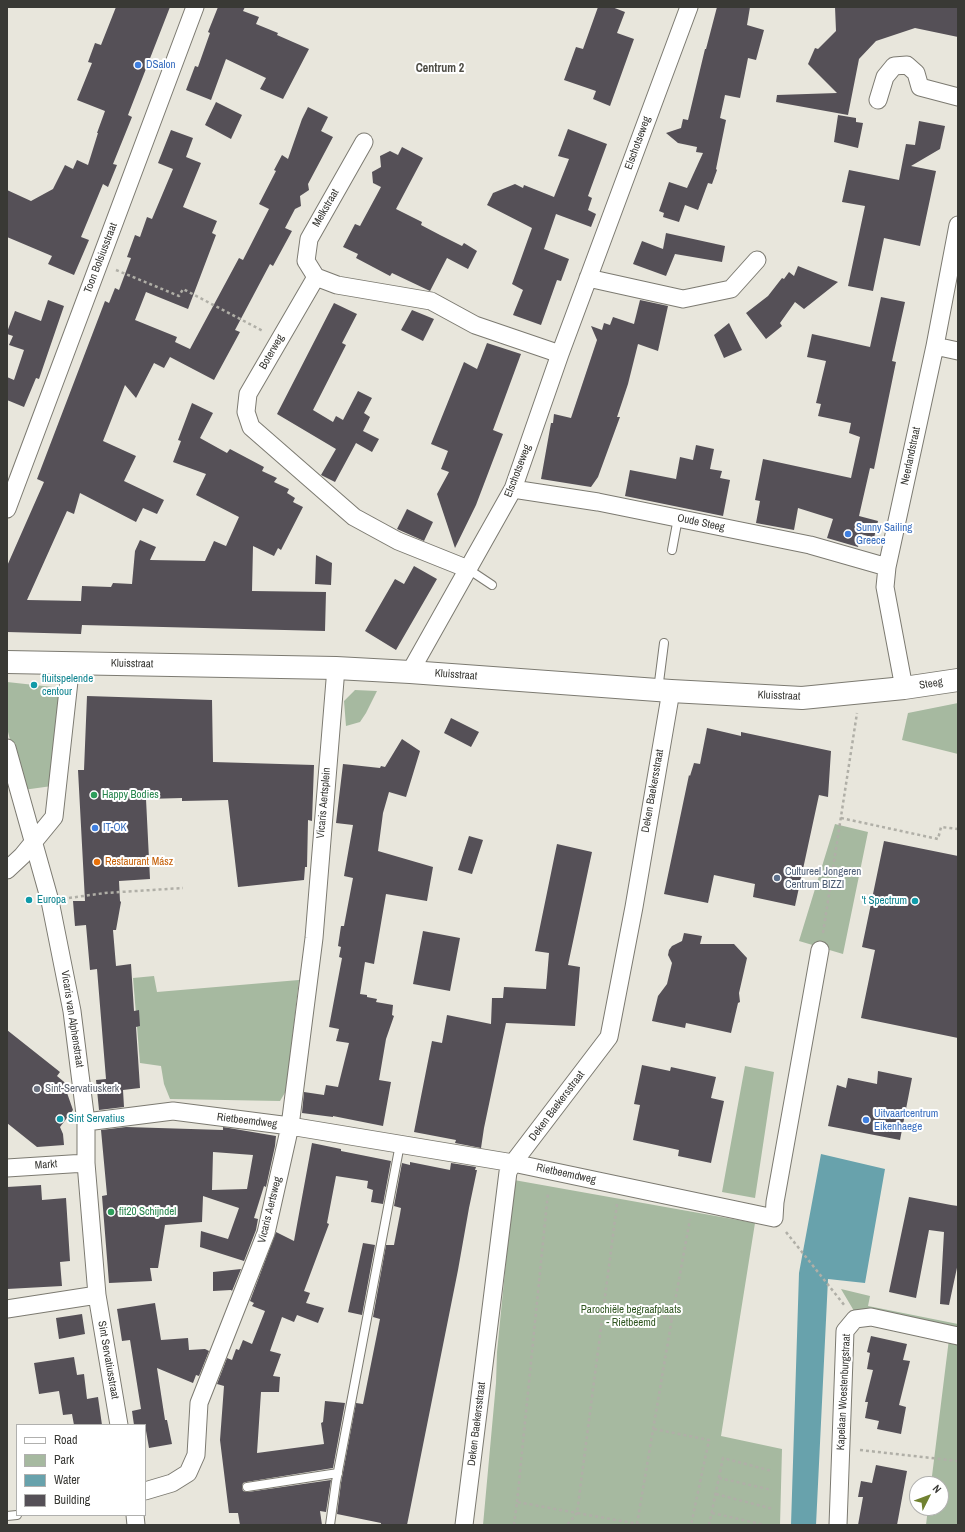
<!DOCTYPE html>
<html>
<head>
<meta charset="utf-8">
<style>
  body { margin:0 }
  #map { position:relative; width:965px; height:1532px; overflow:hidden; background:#e8e6dc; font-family:"Archivo Narrow",sans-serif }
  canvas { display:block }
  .frame { position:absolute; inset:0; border:8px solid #393935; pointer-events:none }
  .legend { position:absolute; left:16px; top:1424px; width:130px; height:92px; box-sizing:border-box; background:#fff; border:1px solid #b0b0ae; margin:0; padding:5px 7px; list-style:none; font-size:12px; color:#393935 }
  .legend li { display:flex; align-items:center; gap:8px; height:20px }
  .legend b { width:20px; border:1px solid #b0b0ae }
  .north { position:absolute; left:909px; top:1476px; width:40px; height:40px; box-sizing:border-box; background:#fff; border:1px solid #b0b0ae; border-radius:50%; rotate:48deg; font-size:11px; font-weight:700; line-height:16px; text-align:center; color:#393935 }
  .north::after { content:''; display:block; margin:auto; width:14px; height:18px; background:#718231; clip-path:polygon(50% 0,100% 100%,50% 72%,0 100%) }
</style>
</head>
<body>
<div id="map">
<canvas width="965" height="1532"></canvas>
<div class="frame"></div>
<ul class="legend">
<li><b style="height:5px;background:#fff"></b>Road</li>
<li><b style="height:11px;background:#a6b9a0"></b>Park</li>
<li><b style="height:11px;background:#68a2ac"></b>Water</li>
<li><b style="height:11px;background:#555057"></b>Building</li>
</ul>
<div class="north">N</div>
</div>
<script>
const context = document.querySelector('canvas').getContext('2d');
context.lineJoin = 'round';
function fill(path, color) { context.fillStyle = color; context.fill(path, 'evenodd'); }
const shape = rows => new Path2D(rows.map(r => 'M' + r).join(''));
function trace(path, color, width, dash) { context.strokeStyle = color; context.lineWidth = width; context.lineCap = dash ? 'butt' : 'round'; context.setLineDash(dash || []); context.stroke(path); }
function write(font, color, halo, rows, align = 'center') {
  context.font = font + ' "Archivo Narrow",sans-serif'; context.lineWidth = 4; context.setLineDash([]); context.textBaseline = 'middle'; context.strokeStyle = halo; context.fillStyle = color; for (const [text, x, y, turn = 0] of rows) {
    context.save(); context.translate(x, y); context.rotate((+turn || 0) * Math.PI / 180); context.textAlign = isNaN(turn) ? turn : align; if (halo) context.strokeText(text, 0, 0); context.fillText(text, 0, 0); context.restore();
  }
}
const green = shape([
  [7,682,62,688,52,786,23,790,7,728],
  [355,690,377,691,366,713,360,722,346,726,344,701],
  [958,703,958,754,902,740,908,713],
  [835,824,868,832,843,954,799,941],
  [154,976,157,992,299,980,286,1091,280,1101,170,1099,164,1084,161,1066,140,1063,133,978],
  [745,1066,774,1072,755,1198,722,1192],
  [514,1180,755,1223,721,1436,782,1449,780,1525,483,1525,496,1383,497,1352],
  [841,1289,870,1296,868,1306,958,1324,958,1525,926,1525,928,1508,941,1508,941,1484,931,1484,949,1339,857,1316]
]);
const water = shape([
  [821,1154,885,1169,865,1283,828,1279,816,1525,791,1525,799,1273]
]);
const building = shape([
  [116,7,170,7,128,115,132,117,113,164,117,165,108,187,103,184,81,237,89,240,74,275,48,264,52,256,7,237,7,190,31,201,53,189,65,165,73,169,77,160,88,165,98,133,97,133,105,111,77,100,92,63,88,62,95,43,101,45],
  [218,7,245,7,243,11,259,17,256,24,278,33,277,35,309,49,283,99,260,89,266,78,226,59,211,100,186,90,195,66,198,67,210,33,208,32],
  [598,7,612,7,625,12,617,33,634,39,610,106,593,99,596,91,564,80,576,47,583,49],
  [717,7,750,7,747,25,764,30,756,60,748,58,740,98,725,95,720,118,726,120,716,169,717,170,712,184,708,183,698,210,685,205,679,222,663,217,664,213,659,211,669,182,687,188,703,153,696,152,697,147,678,143,666,133,681,128,683,119,688,120,705,49,706,49],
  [835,7,958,7,958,37,915,28,876,41,859,59,848,115,776,102,777,95,837,93,808,64,815,48,818,49,836,31],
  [216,102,242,115,231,139,205,125],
  [308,107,328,117,321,131,333,137,308,184,309,190,300,196,301,206,295,209,285,228,292,231,273,266,270,264,235,330,240,332,214,380,170,357,164,368,154,363,136,398,125,385,103,441,136,456,124,481,164,500,157,514,143,508,136,522,80,493,74,514,67,511,27,600,81,601,82,586,111,587,113,583,132,584,135,551,140,540,156,547,150,560,205,561,214,541,226,546,239,517,196,495,206,474,173,462,181,441,178,440,192,403,213,413,200,438,227,453,230,449,264,467,262,471,277,478,274,482,289,489,287,493,295,498,293,502,303,507,281,550,278,548,274,556,253,546,252,591,326,592,325,631,82,625,81,634,7,632,7,566,44,482,37,479,105,301,109,303,115,288,119,290,131,258,127,257,135,235,140,237,147,217,152,219,173,169,158,163,171,130,193,138,186,157,201,163,183,207,217,221,212,233,216,235,188,309,146,292,135,320,177,337,175,342,190,349,239,258,243,260,269,209,259,204,276,171,274,170,282,155,288,159,302,119],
  [838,115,856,118,856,122,863,123,858,148,834,142],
  [919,121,945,126,940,149,911,166,936,171,920,246,884,238,873,291,848,286,865,206,842,202,849,170,899,180,906,144,915,145],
  [568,129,607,144,588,196,592,198,588,210,596,214,591,227,556,214,544,249,569,259,561,281,557,280,541,325,513,315,523,290,512,284,532,228,487,205,493,193,515,184,523,188,524,185,554,197,569,159,558,156],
  [402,147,423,158,396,209,422,222,421,225,440,235,462,246,464,243,477,251,468,269,447,258,430,291,392,273,390,276,356,258,358,254,343,247,355,224,360,226,381,187,373,183,372,172,381,167,380,156,390,151,398,155],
  [666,233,725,246,722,262,675,254,666,276,633,264,642,241,663,249],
  [798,266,838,282,804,309,795,302,780,323,782,326,766,339,746,313,768,296,782,278,784,279,789,272,794,276],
  [881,297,905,302,892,361,896,362,874,469,870,468,859,516,878,521,874,538,861,534,858,547,827,538,833,519,798,508,794,530,756,523,760,501,755,500,763,459,851,478,860,437,849,433,851,423,818,416,821,404,816,403,826,361,807,357,812,334,870,347],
  [48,300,64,306,39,379,36,378,24,407,7,400,7,377,14,380,24,350,9,345,13,336,7,334,7,332,15,311,41,321],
  [640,300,668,306,658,351,638,344,628,384,617,417,620,417,598,477,591,487,541,479,551,423,553,423,554,414,571,418,597,340,591,326,602,330,604,323,610,325,613,317,634,324],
  [334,303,357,314,342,343,346,345,313,410,333,422,336,416,343,420,358,391,372,398,364,413,370,417,363,431,379,439,372,452,356,443,335,482,321,475,336,449,277,414],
  [412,310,434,319,423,341,401,330],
  [729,323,742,350,724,358,714,335],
  [487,343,521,354,493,430,503,434,476,505,455,548,437,494,449,472,441,469,448,451,431,444,464,362,477,369],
  [696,445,714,449,710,469,722,471,720,478,730,480,723,516,625,496,630,470,676,479,680,457,693,460],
  [407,509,433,522,424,541,397,529],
  [316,555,332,563,331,585,315,584],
  [414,566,437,579,396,650,365,631,395,579,404,584],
  [87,696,212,700,213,762,314,765,312,821,308,820,307,867,305,867,304,880,238,887,228,800,182,801,182,798,146,799,150,879,119,881,120,901,121,902,116,930,113,930,116,966,131,964,134,1011,139,1010,140,1026,136,1027,140,1088,123,1090,124,1107,99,1110,96,1080,106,1079,97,969,90,970,86,925,75,926,73,901,85,901,78,770,84,770],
  [451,718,479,732,471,747,444,733],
  [707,728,741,736,741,732,831,751,828,797,819,795,795,906,753,897,755,884,714,875,708,903,664,894,689,775,690,776,694,763,700,764],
  [402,739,420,751,406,797,389,792,383,813,378,851,433,867,427,901,386,894,374,964,365,962,360,994,367,995,367,997,377,999,376,1002,393,1005,392,1015,394,1016,386,1039,379,1080,391,1082,383,1126,333,1116,333,1117,302,1113,304,1092,324,1095,326,1085,338,1087,349,1043,336,1041,339,1029,329,1027,342,958,339,957,341,947,338,946,341,926,344,926,353,878,344,876,353,825,336,823,343,764,380,768,381,766,385,767],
  [469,836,483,840,472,874,458,870],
  [884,841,958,856,958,1038,861,1018,875,950,862,947],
  [557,844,592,852,568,965,580,967,575,1026,506,1023,484,1128,481,1148,455,1143,456,1140,414,1132,432,1041,442,1043,447,1015,491,1024,492,998,503,998,504,987,546,989,549,953,535,951],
  [423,931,460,938,450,991,413,984],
  [684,933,702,936,700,944,734,944,747,958,739,993,740,1002,738,1003,731,1033,686,1023,685,1028,652,1021,658,996,667,984,672,963,668,955,669,950,672,946,682,941],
  [7,1030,60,1072,57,1076,69,1086,66,1090,73,1110,60,1127,63,1134,64,1145,37,1147,7,1123],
  [642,1065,670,1071,671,1067,716,1077,711,1098,724,1101,711,1163,678,1156,679,1150,633,1140,640,1105,634,1104],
  [878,1071,912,1078,900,1140,828,1126,837,1085,846,1088,848,1078,877,1084],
  [126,1127,223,1130,223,1127,276,1136,275,1146,266,1187,264,1186,254,1218,258,1219,256,1230,244,1261,200,1247,201,1231,228,1239,239,1208,203,1196,202,1222,165,1225,158,1268,150,1268,152,1281,109,1283,102,1196,107,1195,101,1130],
  [213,1152,253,1155,247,1189,212,1190],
  [312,1143,341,1149,341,1151,391,1161,383,1204,371,1202,373,1190,367,1188,368,1181,336,1176,327,1223,329,1224,304,1291,310,1293,306,1303,324,1308,318,1323,297,1315,294,1322,282,1317,270,1351,281,1354,273,1376,280,1377,279,1392,261,1392,257,1453,324,1444,321,1423,323,1422,325,1401,345,1403,333,1468,246,1482,243,1483,242,1487,243,1491,248,1492,331,1480,326,1512,320,1511,322,1525,240,1525,238,1513,229,1513,220,1440,224,1386,217,1384,227,1358,232,1360,236,1349,239,1350,243,1340,252,1344,265,1311,252,1306,254,1303,250,1301,276,1232,294,1241],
  [410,1162,450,1170,451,1163,476,1167,475,1170,477,1170,469,1208,458,1270,407,1525,381,1525,381,1523,337,1514,341,1483,356,1403,363,1404,380,1319,373,1317,386,1245,394,1245,400,1214,401,1208,394,1206,402,1163,410,1165],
  [41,1185,42,1200,66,1198,70,1261,60,1262,62,1286,7,1289,7,1187],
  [909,1197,951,1205,958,1206,958,1263,949,1305,940,1304,944,1232,929,1230,916,1298,889,1292],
  [363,1243,375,1245,362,1315,348,1312],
  [241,1269,232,1291,231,1290,213,1291,213,1272],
  [155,1303,161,1340,188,1338,189,1350,205,1349,209,1351,199,1376,196,1375,193,1383,157,1368,165,1420,167,1420,172,1444,149,1448,145,1425,134,1425,132,1411,141,1409,130,1340,122,1341,117,1309],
  [82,1314,85,1334,59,1339,56,1318],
  [871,1336,907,1344,903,1360,910,1361,899,1405,906,1407,901,1434,877,1429,879,1421,865,1418,868,1402,865,1402,873,1370,867,1369,870,1353,867,1352],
  [74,1357,77,1375,84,1374,87,1399,98,1397,102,1425,74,1425,72,1414,63,1415,59,1391,39,1394,34,1363],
  [876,1465,907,1471,897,1525,858,1525,863,1497,858,1497,861,1481,872,1483]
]);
const path = shape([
  [116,270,179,296,183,289,263,331],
  [841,818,938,839,941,827,958,829],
  [69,898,105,893,183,888],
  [823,933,857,713],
  [617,1204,577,1513,644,1525],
  [786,1232,845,1306],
  [604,1308,672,1318,690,1219],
  [654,1429,709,1440,691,1525],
  [860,1450,958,1461],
  [719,1478,772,1490],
  [716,1494,773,1509],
  [517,1502,548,1192],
  [712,1513,765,1525],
  [637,1524,672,1318],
  [514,1525,517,1502,577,1513,567,1525],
  [709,1525,723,1458,772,1471]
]);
const lane = shape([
  [672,550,678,518],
  [468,569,492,585],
  [658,690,664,643],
  [247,1487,338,1473],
  [7,1516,17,1515],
  [330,1525,336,1482,400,1144]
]);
const street = shape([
  [878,100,885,77,894,66,907,65,916,73,920,87,958,97],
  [316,277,248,394,246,412,251,427,354,517,398,541,468,569],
  [316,277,337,285,431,301,475,325,560,354],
  [316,277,306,261,309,239,364,142],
  [588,278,683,299,731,289,757,260],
  [935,346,958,351],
  [513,489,598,502,810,545,887,567],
  [7,509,195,7],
  [410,672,513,489,560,354,689,7],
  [904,688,885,587,887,567,935,346,958,225],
  [7,748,50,901,72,1011,86,1122,86,1163,97,1295,119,1425],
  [7,870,22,856,54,817,71,663],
  [86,1122,173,1111,290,1126,513,1163,774,1218,775,1202,820,950],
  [7,1168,86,1163],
  [7,1309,97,1295],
  [145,1491,172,1483,188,1473,196,1455,199,1403,266,1233,290,1126,314,938,336,668],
  [135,1515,136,1525],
  [464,1525,508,1172,513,1163,609,1037,634,907,671,691],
  [838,1525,845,1331,855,1319,871,1317,958,1336]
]);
const secondary = shape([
  [7,662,336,668,410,672,671,691,802,698,904,688,958,680]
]);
const markers = [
  [138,65,4,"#3f7fe0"],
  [848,534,4,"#3f7fe0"],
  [34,685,4,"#0f9aa8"],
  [94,795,4,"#2e9e5b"],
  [95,828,4,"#3f7fe0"],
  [97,862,4,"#e8710a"],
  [777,878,4,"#5c6f8a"],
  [29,900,4,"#0f9aa8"],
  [915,901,4,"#0f9aa8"],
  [37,1089,4,"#6b7280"],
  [60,1119,4,"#0f9aa8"],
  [866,1120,4,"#3f7fe0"],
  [111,1212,4,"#2e9e5b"]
];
const shopNames = [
  ["DSalon",146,65],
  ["Sunny Sailing",856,528],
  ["Greece",856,541],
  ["IT-OK",103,828],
  ["Uitvaartcentrum",874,1114],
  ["Eikenhaege",874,1127]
];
const streetNames = [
  ["Elschotseweg",638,143,-70],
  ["Melkstraat",326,208,-60],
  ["Toon Bolsiusstraat",101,258,-69],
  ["Boterweg",272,352,-60],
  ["Neerlandstraat",911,456,-78],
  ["Elschotseweg",518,471,-69],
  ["Oude Steeg",701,523,12],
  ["Kluisstraat",132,664,1],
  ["Kluisstraat",456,675,4],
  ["Steeg",931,684,-9],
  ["Kluisstraat",779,696,2],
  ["Deken Baekersstraat",653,791,-80],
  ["Vicaris Aertsplein",324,803,-85],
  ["Vicaris van Alphenstraat",72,1019,81],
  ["Deken Baekersstraat",557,1106,-53],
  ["Rietbeemdweg",247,1121,7],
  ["Markt",46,1165,-4],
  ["Rietbeemdweg",566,1174,12],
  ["Vicaris Aertsweg",270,1210,-76],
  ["Sint Servatiusstraat",108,1360,80],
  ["Kapelaan Woestenburgstraat",844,1392,-87],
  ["Deken Baekersstraat",477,1424,-83]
];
const cultureNames = [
  ["fluitspelende",42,679],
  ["centour",42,692],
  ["Europa",37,900],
  ["'t Spectrum",907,901,"right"],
  ["Sint Servatius",68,1119]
];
const leisureNames = [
  ["Happy Bodies",102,795],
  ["fit20 Schijndel",119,1212]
];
const foodNames = [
  ["Restaurant Mász",105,862]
];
const serviceNames = [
  ["Cultureel Jongeren",785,872],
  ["Centrum BIZZI",785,885]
];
const worshipNames = [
  ["Sint-Servatiuskerk",45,1089]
];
const parkNames = [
  ["Parochiële begraafplaats",631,1310],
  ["- Rietbeemd",631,1323]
];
const neighbourhoodNames = [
  ["Centrum 2",440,69]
];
fill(green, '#a6b9a0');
fill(water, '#68a2ac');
fill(building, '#555057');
trace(lane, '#7c7a71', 10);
trace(street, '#7c7a71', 19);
trace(secondary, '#7c7a71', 24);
trace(path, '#b0afa7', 2.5, [3, 3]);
trace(lane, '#fff', 8);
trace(street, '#fff', 17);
trace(secondary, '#fff', 22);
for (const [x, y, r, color] of markers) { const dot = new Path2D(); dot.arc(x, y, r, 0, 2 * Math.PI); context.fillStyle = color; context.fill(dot); trace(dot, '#fff', 1.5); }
write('11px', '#366cbe', '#fff', shopNames, 'left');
write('11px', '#393935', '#fff', streetNames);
write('11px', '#0d838f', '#fff', cultureNames, 'left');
write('11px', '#27864d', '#fff', leisureNames, 'left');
write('11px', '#c56008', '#fff', foodNames, 'left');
write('11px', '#4e5e75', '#fff', serviceNames, 'left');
write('11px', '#5b616d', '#fff', worshipNames, 'left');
write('11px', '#305621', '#fff', parkNames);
write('bold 12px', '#4d4c44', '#fff', neighbourhoodNames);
</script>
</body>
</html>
